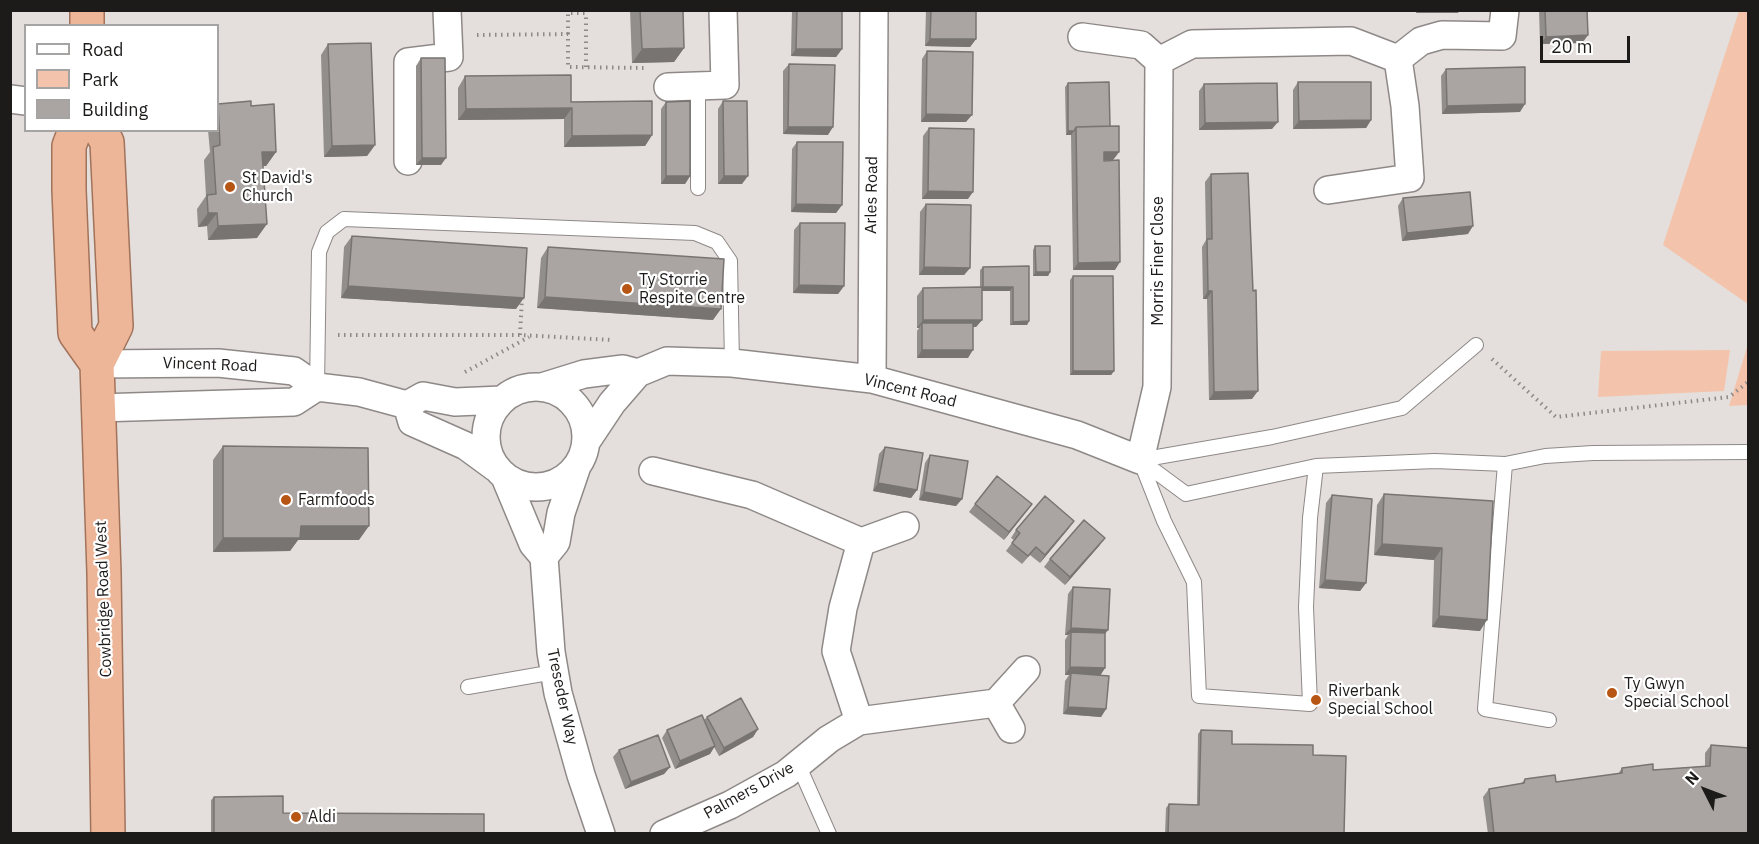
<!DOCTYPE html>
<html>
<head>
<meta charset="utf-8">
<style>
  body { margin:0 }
  #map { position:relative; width:1759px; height:844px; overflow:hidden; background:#e4dfdc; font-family:"IBM Plex Sans",sans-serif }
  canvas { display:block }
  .frame { position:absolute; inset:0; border:12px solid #1d1b1a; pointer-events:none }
  .legend { position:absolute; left:24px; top:24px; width:195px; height:108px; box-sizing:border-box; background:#fff; border:2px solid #a5a4a3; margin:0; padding:8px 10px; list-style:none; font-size:18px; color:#1d1b1a }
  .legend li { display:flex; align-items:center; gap:12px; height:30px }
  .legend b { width:30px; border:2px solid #a5a4a3 }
  .north { position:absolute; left:1675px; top:760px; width:60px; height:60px; -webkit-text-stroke:4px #fff; paint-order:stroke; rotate:312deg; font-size:16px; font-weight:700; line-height:24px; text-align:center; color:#1d1b1a }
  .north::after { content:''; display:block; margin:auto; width:21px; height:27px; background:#1d1b1a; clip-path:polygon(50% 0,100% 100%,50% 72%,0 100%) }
  .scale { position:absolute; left:1540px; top:36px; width:90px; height:27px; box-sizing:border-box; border:3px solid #1d1b1a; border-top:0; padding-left:8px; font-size:18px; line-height:21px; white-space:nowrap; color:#1d1b1a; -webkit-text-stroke:4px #fff; paint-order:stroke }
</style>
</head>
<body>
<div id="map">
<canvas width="1759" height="844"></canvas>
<div class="frame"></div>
<ul class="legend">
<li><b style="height:8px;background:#fff"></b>Road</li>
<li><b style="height:16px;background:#f3c4ab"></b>Park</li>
<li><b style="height:16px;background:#aaa5a3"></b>Building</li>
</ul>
<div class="north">N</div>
<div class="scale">20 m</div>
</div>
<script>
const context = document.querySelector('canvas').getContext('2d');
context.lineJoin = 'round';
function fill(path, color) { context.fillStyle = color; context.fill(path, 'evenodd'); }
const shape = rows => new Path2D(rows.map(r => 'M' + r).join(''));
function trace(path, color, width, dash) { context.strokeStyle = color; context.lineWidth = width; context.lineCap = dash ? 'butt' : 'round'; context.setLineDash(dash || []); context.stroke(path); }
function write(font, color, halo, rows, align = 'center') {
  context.font = font + ' "IBM Plex Sans",sans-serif'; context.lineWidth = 4.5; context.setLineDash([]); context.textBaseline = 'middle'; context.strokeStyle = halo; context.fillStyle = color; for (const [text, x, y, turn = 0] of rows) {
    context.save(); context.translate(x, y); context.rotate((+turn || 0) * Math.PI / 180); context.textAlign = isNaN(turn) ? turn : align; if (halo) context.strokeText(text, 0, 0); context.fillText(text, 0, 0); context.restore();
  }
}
const green = shape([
  [1739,11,1748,11,1748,304,1663,245],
  [1748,344,1748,405,1729,406],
  [1730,350,1724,391,1598,397,1601,351]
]);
const path = shape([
  [568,34,568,13,586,13,586,11],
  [477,35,568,34,568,67,646,68],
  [586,67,586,13],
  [338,335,520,335,612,340],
  [520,335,522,297],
  [1492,359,1556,417,1729,397,1748,382],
  [465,372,529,337]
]);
const service = shape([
  [698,86,698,188],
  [317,387,319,252,327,232,344,219,695,233,717,242,730,261,732,363],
  [1140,460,1186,494,1316,466,1435,461,1505,464,1545,456,1593,453,1748,452],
  [1140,460,1164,521,1194,582,1199,696,1310,704,1306,607,1310,518,1316,466],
  [1140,460,1272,437,1402,408,1476,345],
  [1505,464,1485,709,1549,720],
  [468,687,554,672],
  [798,764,829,834]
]);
const minor = shape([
  [1082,37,1141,45,1159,61,1192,44,1351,41,1398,59],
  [668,87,725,85,723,10],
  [10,99,26,101],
  [408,161,408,62,449,57,447,10],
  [1328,190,1410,178,1405,106,1398,59,1421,41,1442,35,1502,36,1505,10],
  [97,364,218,363,294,371,317,387,359,392,407,405,423,396,455,402,502,400],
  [872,379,874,10],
  '486 437a50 50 0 1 1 100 0a50 50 0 1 1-100 0Z',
  [542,387,584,374,623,369,638,373],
  [407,405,412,422,466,446,496,468],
  [98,408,294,402,317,387],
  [586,442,612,403,638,373,667,361,732,363,872,379,1077,435,1140,460,1157,387,1159,61],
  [653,471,752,495,861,542,905,526],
  [505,477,533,544,544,557,551,652,558,693,581,775,601,834],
  [544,557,556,542,561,513,577,466],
  [996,703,1011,729],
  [859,721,836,651,843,608,861,542],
  [664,834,730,805,786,774,829,739,859,721,996,703,1026,670]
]);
const trunk = shape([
  [87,26,87,10],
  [75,130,69,146,69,190,75,333,97,364],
  [100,130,107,142,116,326,97,364,104,573,108,834]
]);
const wall = shape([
  [630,10,683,10,684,48,674,62,632,63],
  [792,10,842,10,842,49,836,57,791,56],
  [926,10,976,10,976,39,970,47,925,46],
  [1539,10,1587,10,1588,35,1582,43,1540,44],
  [328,44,375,145,367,156,324,157,321,55],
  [927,51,966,122,921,122,922,59],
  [421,58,441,165,416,165,416,66],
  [789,64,828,135,783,134,783,71],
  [1446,69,1520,112,1442,114,1441,76],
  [465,76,571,102,652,135,645,146,564,147,564,119,458,120,458,88],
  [1298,82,1371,120,1366,128,1293,129,1293,90],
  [1068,83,1110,126,1119,152,1113,160,1104,160,1115,270,1073,270,1071,135,1066,135,1065,87],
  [1204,84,1272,129,1199,130,1199,91],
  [723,101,742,184,718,184,718,109],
  [666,102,690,176,685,184,661,184,661,109],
  [218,104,251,106,276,152,266,166,263,166,257,238,208,240,207,226,198,227,197,209,206,196,204,160,210,152,208,130,218,130],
  [929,128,968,199,922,199,923,136],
  [797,142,842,205,836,213,791,212,792,149],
  [1211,174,1252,399,1209,400,1207,299,1203,299,1202,247,1206,240,1205,182],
  [1403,198,1468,234,1402,241,1398,206],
  [926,204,970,268,964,275,919,275,920,212],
  [800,223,844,286,838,294,793,293,794,230],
  [352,236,516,309,341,298,344,247],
  [1035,246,1050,272,1048,276,1033,276,1033,250],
  [548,247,713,320,537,308,541,258],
  [1029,266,1029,321,1027,325,1010,325,1010,291,982,291,982,320,976,327,973,327,968,358,917,358,917,331,919,328,917,328,917,296,923,288,980,287,980,270,983,267],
  [1073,276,1114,371,1111,375,1070,375,1070,280],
  [223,446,359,540,298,540,290,551,213,552,213,460],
  [885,447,917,490,911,498,873,491,879,454],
  [930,455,962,499,956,506,919,500,925,463],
  [1384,494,1493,501,1480,631,1432,627,1434,560,1374,555,1377,505],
  [1332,495,1366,583,1360,591,1319,588,1326,503],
  [975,504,1032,504,1004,540,969,512],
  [1069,528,1040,563,1030,555,1022,564,1006,551,1014,540,1011,538,1016,530],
  [1099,546,1065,585,1044,567,1050,559],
  [1073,587,1105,633,1105,668,1100,675,1106,709,1101,717,1063,714,1065,681,1069,675,1065,675,1065,640,1068,635,1065,635,1068,594],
  [707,717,758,729,753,737,719,756,714,747,710,754,675,769,662,738,667,730,704,720],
  [1201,730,1232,744,1313,755,1344,834,1165,834,1166,808,1169,804,1197,805,1198,734],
  [1711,745,1749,834,1488,834,1483,797,1489,789,1521,784,1525,779,1556,782,1618,774,1622,768,1653,770,1705,766,1705,753],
  [619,750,670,767,664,774,625,789,613,757],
  [214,797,283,813,484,834,211,834,211,800]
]);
const shadedWall = shape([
  [1417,10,1460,10,1458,13,1416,13],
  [1588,35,1582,43,1540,44,1546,37],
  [930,39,976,39,970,47,925,46],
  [684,48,674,62,632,63,642,49],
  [796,49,842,49,836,57,791,56],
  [1525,104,1520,112,1442,114,1447,106],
  [572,108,564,119,458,120,466,109],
  [926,114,972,115,966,122,921,122],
  [1371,120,1366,128,1293,129,1299,121],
  [1278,122,1272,129,1199,130,1205,123],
  [788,127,833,127,828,135,783,134],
  [1068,131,1074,131,1071,135,1066,135],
  [652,135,645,146,564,147,572,136],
  [375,145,367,156,324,157,332,146],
  [262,152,276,152,266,166,253,166],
  [1104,152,1119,152,1113,160,1099,160],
  [422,158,446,158,441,165,416,165],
  [666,176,690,176,685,184,661,184],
  [724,176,748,176,742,184,718,184],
  [928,191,973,192,968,199,922,199],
  [796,204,842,205,836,213,791,212],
  [208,213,217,213,207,226,198,227],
  [267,224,257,238,208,240,218,226],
  [1473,226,1468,234,1402,241,1407,233],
  [1120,262,1115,270,1073,270,1078,263],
  [924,267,970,268,964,275,919,275],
  [1036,272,1050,272,1048,276,1033,276],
  [799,285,844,286,838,294,793,293],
  [348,286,524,298,516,309,341,298],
  [983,287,1013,287,1010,291,980,291],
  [1208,291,1212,291,1207,299,1203,299],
  [545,297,721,309,713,320,537,308],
  [923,320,982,320,976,327,922,328,922,323,919,328,917,328],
  [1029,321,1027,325,1010,325,1013,322],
  [922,350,973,350,968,358,917,358],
  [1073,371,1114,371,1111,375,1070,375],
  [1258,391,1252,399,1209,400,1214,392],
  [878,483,917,490,911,498,873,491],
  [924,492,962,499,956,506,919,500],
  [1032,504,1026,512,1004,540,1009,532],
  [1074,521,1069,528,1040,563,1045,555],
  [301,526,369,526,359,540,298,540,290,551,213,552,223,538],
  [1105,538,1099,546,1065,585,1070,577],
  [1382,544,1442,548,1434,560,1374,555],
  [1325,580,1366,583,1360,591,1319,588],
  [1439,616,1487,620,1480,631,1432,627],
  [1071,628,1108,630,1102,638,1071,632,1068,635,1065,635],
  [1070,667,1105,668,1100,676,1071,673,1069,675,1065,675],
  [1068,707,1106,709,1101,717,1063,714],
  [758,729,753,737,719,756,724,748],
  [715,746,710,754,675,769,680,761],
  [670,767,664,774,625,789,631,782]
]);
const building = shape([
  [640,10,683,10,684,48,642,49,640,10],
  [797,10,842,10,842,49,796,49,797,10],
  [931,10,976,10,976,39,930,39,931,10],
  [1545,10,1587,10,1588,35,1546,37,1545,10],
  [371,43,375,145,332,146,328,44,371,43],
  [927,51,973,52,972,115,926,114,927,51],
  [421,58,445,58,446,158,422,158,421,58],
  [789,64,835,65,833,127,788,127,789,64],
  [1525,67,1525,104,1447,106,1446,69,1525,67],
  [571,75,571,102,652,101,652,135,572,136,572,108,466,109,465,76,571,75],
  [1109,82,1110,126,1076,127,1074,131,1068,131,1068,83,1109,82],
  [1298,82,1371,82,1371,120,1299,121,1298,82],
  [1277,83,1278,122,1205,123,1204,84,1277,83],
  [251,101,251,106,274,104,276,152,262,152,267,224,218,226,217,213,208,213,207,195,216,194,213,147,220,145,218,104,251,101],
  [690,101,690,176,666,176,666,102,690,101],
  [723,101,747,101,748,176,724,176,723,101],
  [1119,126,1119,152,1104,152,1104,161,1119,160,1120,262,1078,263,1076,127,1119,126],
  [929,128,974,129,973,192,928,191,929,128],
  [797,142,843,142,842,205,796,204,797,142],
  [1248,173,1253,291,1256,290,1258,391,1214,392,1212,291,1208,291,1207,239,1212,239,1211,174,1248,173],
  [1470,192,1473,226,1407,233,1403,198,1470,192],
  [926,204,971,205,970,268,924,267,926,204],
  [800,223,845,223,844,286,799,285,800,223],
  [352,236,527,248,524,298,348,286,352,236],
  [1035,246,1050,246,1050,272,1036,272,1035,246],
  [548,247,724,259,721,309,545,297,548,247],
  [1029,266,1029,321,1013,322,1013,287,983,287,983,267,1029,266],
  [1073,276,1113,276,1114,371,1073,371,1073,276],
  [982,287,982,320,923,320,923,288,982,287],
  [922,323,973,323,973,350,922,350,922,323],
  [223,446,368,448,369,526,301,526,300,538,223,538,223,446],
  [885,447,923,453,917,490,878,483,885,447],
  [930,455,968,461,962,499,924,492,930,455],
  [997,476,1032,504,1009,532,975,504,997,476],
  [1384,494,1493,501,1487,620,1439,616,1442,548,1382,544,1384,494],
  [1332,495,1372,499,1366,583,1325,580,1332,495],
  [1045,496,1074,521,1045,555,1036,547,1028,556,1012,543,1020,533,1016,530,1045,496],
  [1084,520,1105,538,1070,577,1050,559,1084,520],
  [1073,587,1110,589,1108,630,1071,628,1073,587],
  [1071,632,1105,633,1105,668,1070,667,1071,632],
  [1071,673,1109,676,1106,709,1068,707,1071,673],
  [741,698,758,729,724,748,707,717,741,698],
  [702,715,715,746,680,761,667,730,702,715],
  [1201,730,1232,731,1232,744,1313,745,1313,755,1346,756,1344,834,1168,834,1169,804,1199,805,1201,730],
  [658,735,670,767,631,782,619,750,658,735],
  [1711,745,1749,748,1749,834,1494,834,1489,789,1524,783,1525,779,1555,775,1556,782,1622,773,1622,768,1653,764,1653,770,1710,766,1711,745],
  [283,796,283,813,484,814,484,834,214,834,214,797,283,796]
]);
const markers = [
  [230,187,6,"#b75614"],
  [627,289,6,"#b75614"],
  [286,500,6,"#b75614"],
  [1612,693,6,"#b75614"],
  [1316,700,6,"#b75614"],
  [296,817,6,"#b75614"]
];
const poiNames = [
  ["St David's",242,178],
  ["Church",242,196],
  ["Ty Storrie",639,280],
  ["Respite Centre",639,298],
  ["Farmfoods",298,500],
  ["Ty Gwyn",1624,684],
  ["Special School",1624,702],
  ["Riverbank",1328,691],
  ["Special School",1328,709],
  ["Aldi",308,817]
];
const streetNames = [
  ["Arles Road",872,195,-89],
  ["Morris Finer Close",1158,261,-90],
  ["Vincent Road",210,365,2],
  ["Vincent Road",910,391,14],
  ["Cowbridge Road West",104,599,-92],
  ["Treseder Way",562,697,78],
  ["Palmers Drive",749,791,-29]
];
fill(green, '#f3c4ab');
trace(service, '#8e8987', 16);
trace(minor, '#8e8987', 30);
trace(trunk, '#a2735b', 36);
trace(path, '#8c8987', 4, [1.5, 4.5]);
trace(service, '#fff', 14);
trace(minor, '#fff', 27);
trace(trunk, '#eeb698', 33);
fill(wall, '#928e8c');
fill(shadedWall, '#777472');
fill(building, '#aaa5a3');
trace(building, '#777472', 1.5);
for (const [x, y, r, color] of markers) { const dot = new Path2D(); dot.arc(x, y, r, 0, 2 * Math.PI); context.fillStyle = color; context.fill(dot); trace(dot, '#fff', 2); }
write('16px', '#1d1b1a', '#fff', poiNames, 'left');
write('16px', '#1d1b1a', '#fff', streetNames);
</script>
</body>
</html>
